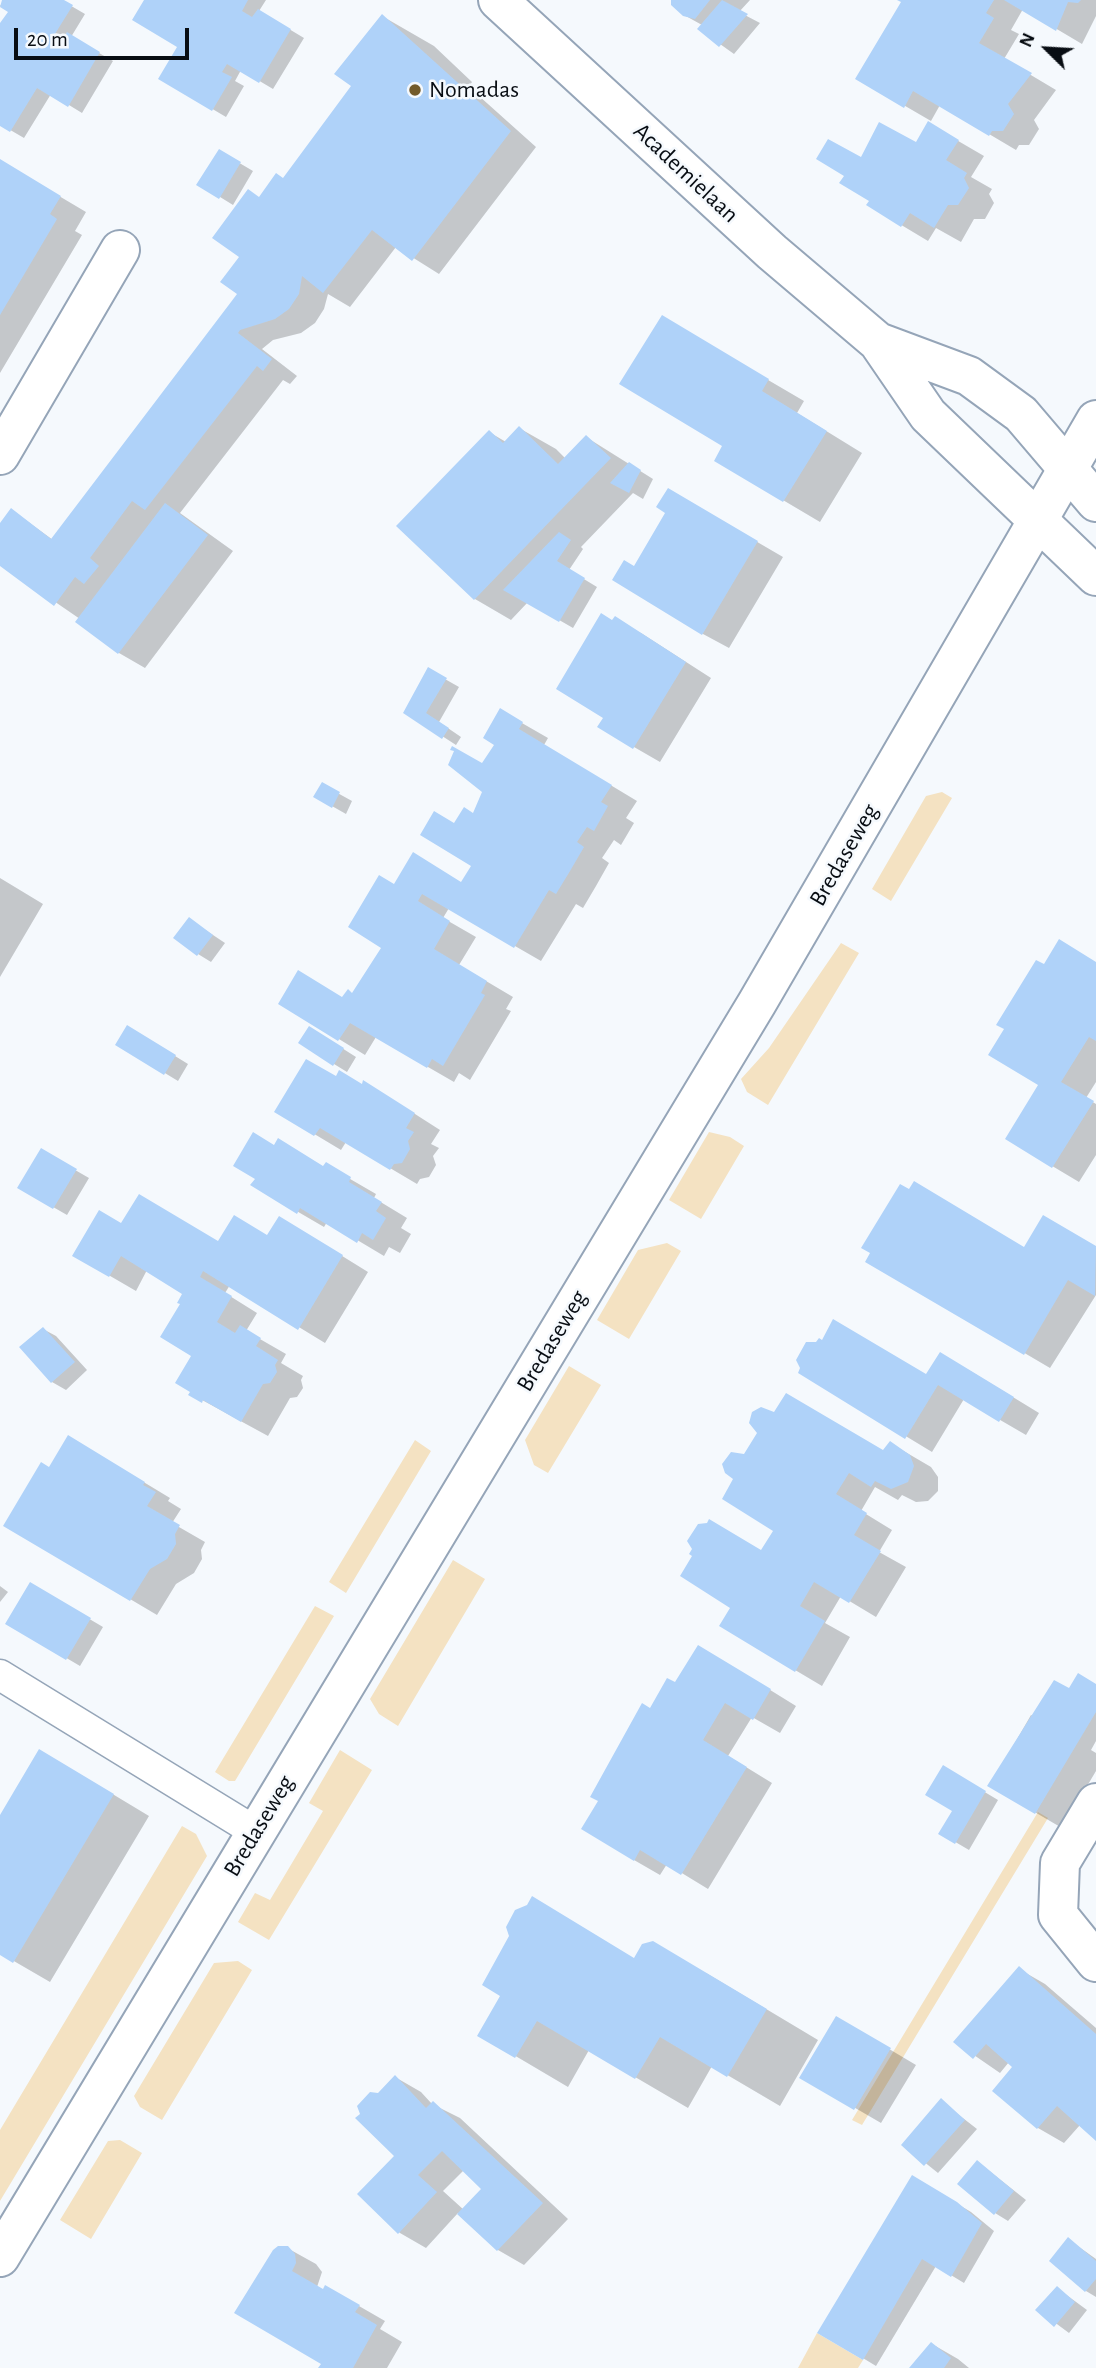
<!DOCTYPE html>
<html>
<head>
<meta charset="utf-8">
<style>
  body { margin:0 }
  #map { position:relative; width:1096px; height:2368px; overflow:hidden; background:#f5f9fd; font-family:"Alegreya Sans",sans-serif }
  canvas { display:block }
  .north { position:absolute; left:1012px; top:14px; width:70px; height:70px; -webkit-text-stroke:5px #f5f9fd; paint-order:stroke; rotate:294deg; font-size:19px; font-weight:700; line-height:28px; text-align:center; color:#080d13 }
  .north::after { content:''; display:block; margin:auto; width:24px; height:32px; background:#080d13; clip-path:polygon(50% 0,100% 100%,50% 72%,0 100%) }
  .scale { position:absolute; left:14px; top:28px; width:175px; height:32px; box-sizing:border-box; border:4px solid #080d13; border-top:0; padding-left:9px; font-size:21px; line-height:24px; white-space:nowrap; color:#080d13; -webkit-text-stroke:5px #f5f9fd; paint-order:stroke }
</style>
</head>
<body>
<div id="map">
<canvas width="1096" height="2368"></canvas>
<div class="north">N</div>
<div class="scale">20 m</div>
</div>
<script>
const context = document.querySelector('canvas').getContext('2d');
context.lineJoin = 'round';
function fill(path, color) { context.fillStyle = color; context.fill(path, 'evenodd'); }
const shape = rows => new Path2D(rows.map(r => 'M' + r).join(''));
function trace(path, color, width, dash) { context.strokeStyle = color; context.lineWidth = width; context.lineCap = dash ? 'butt' : 'round'; context.setLineDash(dash || []); context.stroke(path); }
function write(font, color, halo, rows, align = 'center') {
  context.font = font + ' "Alegreya Sans",sans-serif'; context.lineWidth = 5; context.setLineDash([]); context.textBaseline = 'middle'; context.strokeStyle = halo; context.fillStyle = color; for (const [text, x, y, turn = 0] of rows) {
    context.save(); context.translate(x, y); context.rotate((+turn || 0) * Math.PI / 180); context.textAlign = isNaN(turn) ? turn : align; if (halo) context.strokeText(text, 0, 0); context.fillText(text, 0, 0); context.restore();
  }
}
const green = shape([
  [942,792,952,798,891,901,872,889,926,796],
  [841,943,859,953,768,1105,747,1092,741,1079,769,1048],
  [709,1132,730,1137,744,1146,701,1219,669,1200],
  [667,1243,681,1251,629,1339,597,1320,638,1250],
  [569,1366,601,1385,548,1473,534,1465,525,1440],
  [415,1440,431,1451,346,1593,329,1582],
  [453,1560,485,1579,398,1726,379,1714,370,1699],
  [315,1606,334,1616,235,1781,229,1781,215,1772],
  [340,1750,372,1770,269,1940,238,1922,255,1893,270,1900,323,1811,309,1803],
  [1038,1812,1048,1818,862,2125,852,2120],
  [182,1826,196,1834,207,1856,0,2201,0,2130],
  [238,1961,252,1970,162,2120,140,2107,134,2096,214,1963],
  [120,2140,142,2153,91,2239,60,2220,108,2141],
  [817,2333,863,2360,858,2368,798,2368]
]);
const shadow = shape([
  [4,0,61,0,85,14,71,37,113,61,82,113,51,94,24,138,0,124,0,24,10,12,0,6],
  [146,0,266,0,259,11,304,38,273,89,241,70,235,81,244,86,226,117,160,78,179,47],
  [672,0,750,0,739,12,760,23,734,54,699,29,702,25,684,15],
  [900,0,1096,0,1096,16,1082,44,1023,9,1011,30,1019,34,1004,59,1056,90,1034,120,1039,129,1029,145,1019,145,1016,150,940,105,931,121,857,78,903,2],
  [382,16,434,46,472,82,469,87,536,147,439,274,396,247,350,307,328,294,324,309,315,323,301,333,273,340,262,349,297,376,290,384,283,380,180,513,233,551,145,668,119,653,77,622,80,619,0,564,0,526,12,510,53,540,240,294,241,256,260,199,284,180,353,86],
  [931,121,929,124,984,156,971,177,992,189,989,194,994,203,985,219,974,219,961,242,936,228,928,241,868,205,871,200,861,159,917,145],
  [219,151,253,171,233,205,199,184],
  [0,161,86,212,75,231,82,235,0,373],
  [698,339,804,401,797,413,862,453,820,522,717,461,725,445],
  [519,428,556,449,566,459,586,437,653,479,643,499,633,493,581,547,583,549,569,570,597,587,573,628,528,602,511,620,475,599,398,526,489,432,506,442],
  [668,490,783,557,729,648,703,634,635,568,667,512],
  [613,621,641,633,711,678,660,762,634,747],
  [429,670,459,687,439,722,461,737,456,745,405,712],
  [501,711,548,738,544,745,637,801,626,818,634,823,621,845,614,840,602,858,609,863,596,886,583,908,576,904,541,961,449,908,443,918,476,937,459,965,513,997,506,1009,511,1011,470,1080,459,1073,454,1082,376,1037,365,1055,280,1003,343,999,353,995,383,947,394,886,462,884,473,865,455,825,474,815,484,791,483,765,496,744],
  [323,785,352,801,346,814,316,797],
  [0,878,43,904,0,977],
  [189,919,225,943,211,962,198,954],
  [1096,963,1096,1082,1086,1098,1096,1104,1096,1155,1079,1182,1007,1139,1041,1085],
  [141,1035,188,1064,178,1081,117,1044],
  [323,1036,356,1057,347,1072,334,1064],
  [336,1078,390,1098,440,1130,431,1144,439,1148,433,1156,436,1165,429,1177,420,1179,417,1184,346,1142,341,1150,276,1111],
  [275,1147,324,1168,326,1165,376,1194,374,1198,407,1218,401,1228,411,1234,400,1253,389,1247,384,1256,327,1222,324,1227,252,1185],
  [42,1151,89,1178,67,1215,20,1188],
  [1044,1217,1096,1248,1096,1295,1050,1368,868,1261,1025,1249],
  [121,1225,218,1243,305,1233,368,1272,325,1343,230,1285,225,1293,257,1313,246,1331,286,1354,281,1363,303,1376,301,1380,303,1388,297,1397,290,1398,268,1436,191,1394,193,1355,182,1304,185,1293,147,1270,136,1291,74,1255],
  [43,1329,56,1336,87,1370,66,1390,52,1382,21,1347],
  [967,1369,1039,1413,1026,1435,964,1399,932,1452,800,1372,926,1376],
  [890,1443,931,1467,938,1477,938,1491,928,1501,916,1502,902,1495,898,1500,875,1487,861,1511,892,1530,879,1552,906,1567,876,1617,841,1596,825,1623,850,1637,822,1686,721,1626,775,1531,724,1498,884,1452],
  [94,1452,170,1498,168,1501,181,1509,172,1523,205,1542,201,1550,202,1559,194,1573,176,1584,157,1615,5,1525,50,1469],
  [30,1584,103,1627,80,1666,7,1623],
  [0,1586,8,1592,0,1602],
  [725,1662,796,1706,780,1733,752,1717,728,1756,772,1783,708,1889,667,1864,660,1875,634,1860,651,1710,676,1684],
  [1096,1686,1096,1741,1091,1750,1096,1753,1096,1771,1062,1828,990,1786,1031,1715,1035,1717,1070,1691],
  [943,1767,998,1800,969,1850,940,1833,954,1810],
  [76,1772,149,1816,50,1982,0,1953,0,1818],
  [635,1959,706,1973,818,2040,780,2106,712,2066,688,2108,589,2050,568,2087,480,2035],
  [1019,1969,1045,1984,1096,2028,1096,2138,1080,2125,1064,2143,1038,2128,994,2091,1014,2067,1009,2062,1000,2073,955,2042],
  [837,2018,916,2065,881,2123,802,2077],
  [395,2077,421,2092,432,2104,460,2118,568,2219,524,2265,498,2250,458,2213,426,2248,400,2233,359,2194,397,2156],
  [464,2170,484,2189,464,2210,443,2191],
  [941,2101,977,2129,938,2173,903,2145],
  [978,2162,1026,2200,1008,2221,995,2213],
  [913,2177,971,2212,994,2231,964,2283,936,2266,876,2366,820,2332],
  [1068,2239,1096,2259,1096,2297,1086,2291],
  [289,2249,316,2264,322,2272,317,2287,324,2291,326,2287,385,2321,380,2329,402,2342,387,2368,321,2368,324,2364,236,2313],
  [1057,2288,1087,2310,1069,2333,1038,2310],
  [932,2344,958,2359,969,2368,912,2368]
]);
const building = shape([
  [2,0,64,0,73,5,53,37,61,42,67,32,100,52,68,107,37,88,10,132,0,126,0,23,8,12,0,7],
  [144,0,248,0,242,11,252,17,258,9,291,29,259,83,227,64,222,72,232,77,212,111,158,79,177,47,132,20],
  [671,0,710,0,695,19,683,16,671,5],
  [722,0,748,14,719,47,697,29],
  [897,0,994,0,986,13,994,18,979,43,1032,73,1008,104,1014,114,1003,131,992,131,989,136,913,91,904,108,855,79,901,2],
  [1004,0,1081,0,1078,3,1068,2,1056,31],
  [382,14,511,131,412,261,372,230,323,293,302,276,299,294,289,309,275,319,240,330,238,333,272,359,263,371,257,366,145,510,132,501,90,558,99,566,84,584,75,577,54,606,0,566,0,523,11,508,51,539,231,302,237,294,220,282,239,257,212,238,248,189,259,197,276,173,283,178,351,86,334,74],
  [928,121,959,140,946,160,967,173,964,178,969,188,958,205,948,205,934,228,910,213,901,227,866,205,869,201,839,183,844,176,816,159,828,139,861,157,879,122,916,142],
  [219,149,241,162,219,199,196,185],
  [0,159,61,196,50,214,57,219,0,315],
  [662,315,769,379,762,391,827,431,783,502,714,461,722,446,619,384],
  [519,426,558,464,586,435,611,458,474,600,396,526,489,430,503,443],
  [629,462,641,470,629,493,610,483],
  [668,488,758,541,702,635,612,580,624,560,634,566,665,513,656,507],
  [165,503,208,535,118,654,75,622],
  [559,532,571,540,557,561,585,578,559,622,503,590],
  [601,613,612,620,615,616,686,662,633,749,597,727,603,718,556,689],
  [428,667,447,678,426,713,449,728,442,739,403,713],
  [500,708,523,722,519,729,612,785,601,802,608,806,594,831,587,827,577,842,584,847,570,871,556,894,549,890,514,948,422,894,418,901,450,921,434,949,487,981,481,993,485,995,443,1066,432,1059,427,1068,350,1023,338,1041,278,1004,298,970,342,997,348,989,352,993,381,948,348,927,379,875,394,884,413,852,461,882,471,866,420,835,434,811,454,823,464,807,473,813,482,792,448,765,454,751,450,750,452,746,482,763,494,745,483,738],
  [322,782,340,792,332,808,313,797],
  [189,917,213,935,197,956,173,938],
  [1059,939,1096,962,1096,1041,1089,1037,1061,1082,1094,1101,1052,1168,1005,1139,1038,1085,988,1055,1004,1029,996,1025,1036,960,1044,964],
  [127,1025,176,1055,164,1075,115,1045],
  [309,1026,344,1048,333,1066,298,1043],
  [306,1059,336,1076,339,1070,362,1084,363,1080,415,1113,406,1128,414,1132,408,1141,410,1149,402,1163,394,1164,390,1170,320,1128,314,1136,274,1112],
  [253,1132,274,1145,278,1138,323,1166,326,1162,351,1177,349,1182,382,1202,376,1211,386,1218,373,1240,362,1233,357,1243,300,1208,297,1214,250,1185,255,1179,233,1166],
  [41,1148,77,1169,53,1209,17,1188],
  [914,1181,1024,1247,1043,1215,1096,1246,1095,1296,1068,1280,1024,1355,865,1262,870,1253,861,1248,900,1184,909,1189],
  [139,1194,218,1241,234,1215,267,1235,279,1216,343,1255,298,1330,203,1271,200,1277,232,1296,217,1322,235,1333,240,1325,261,1338,256,1346,278,1360,275,1365,277,1372,270,1383,263,1384,241,1422,203,1400,202,1403,188,1395,190,1392,175,1383,191,1356,160,1337,180,1304,177,1303,182,1294,121,1256,109,1277,72,1256,99,1210,121,1223],
  [833,1319,926,1374,940,1352,1014,1397,999,1422,938,1385,905,1439,798,1373,800,1368,796,1360,806,1342,816,1342,819,1338,822,1340],
  [43,1327,75,1362,51,1383,19,1347],
  [786,1393,883,1450,890,1441,910,1455,914,1466,908,1482,891,1489,875,1481,871,1487,849,1473,836,1494,867,1513,854,1535,881,1551,849,1603,814,1582,800,1606,825,1621,795,1672,719,1626,730,1608,680,1576,692,1556,689,1554,692,1549,687,1541,698,1524,707,1523,709,1519,761,1550,773,1531,722,1499,733,1479,725,1473,722,1464,731,1452,744,1454,757,1433,749,1423,752,1412,761,1407,774,1412],
  [68,1435,145,1482,143,1485,156,1492,147,1506,180,1525,175,1534,176,1544,167,1559,150,1569,130,1601,3,1526,41,1462,49,1467],
  [30,1582,91,1618,66,1660,5,1624],
  [698,1645,771,1689,753,1720,725,1703,703,1740,747,1767,681,1875,640,1850,634,1861,581,1829,598,1801,590,1797,642,1703,650,1708,667,1678,675,1682],
  [1078,1673,1096,1684,1096,1712,1035,1814,987,1786,1054,1680,1069,1688],
  [39,1749,114,1794,13,1963,0,1955,0,1815],
  [943,1765,986,1791,955,1844,938,1834,952,1811,925,1795],
  [532,1896,634,1958,642,1944,653,1941,767,2009,727,2077,660,2037,635,2079,537,2021,515,2058,477,2036,500,1996,482,1985,509,1936,506,1927,515,1910,527,1905],
  [1019,1966,1096,2034,1096,2141,1057,2106,1037,2129,992,2091,1012,2067,986,2044,973,2059,953,2042],
  [836,2016,891,2048,854,2110,799,2078],
  [395,2075,426,2108,433,2101,543,2203,497,2251,457,2214,481,2189,442,2151,418,2175,437,2192,398,2234,357,2194,394,2156,355,2118,360,2114,357,2106,370,2092,378,2093],
  [941,2098,965,2120,924,2166,901,2145],
  [977,2160,1014,2191,994,2215,957,2184],
  [912,2175,957,2202,982,2223,951,2277,922,2259,863,2360,817,2333],
  [1068,2237,1096,2261,1096,2279,1085,2292,1049,2261],
  [278,2246,288,2246,295,2254,296,2263,292,2271,323,2289,325,2285,360,2305,355,2312,377,2325,353,2368,318,2368,321,2364,234,2313,273,2250],
  [1057,2286,1075,2302,1054,2327,1035,2310],
  [931,2342,951,2358,944,2368,909,2368]
]);
const service = shape([
  [0,1675,256,1832]
]);
const minor = shape([
  [498,0,772,252,878,342,928,415,1096,576],
  [878,342,969,376,1021,414,1096,502],
  [0,455,120,250],
  [1096,1803,1060,1863,1058,1915,1096,1962]
]);
const tertiary = shape([
  [0,2257,757,1003,1096,420]
]);
const markers = [
  [415,90,7,"#725a2a"]
];
const poiNames = [
  ["Nomadas",429,90]
];
const streetNames = [
  ["Academielaan",686,173,43],
  ["Bredaseweg",844,855,-60],
  ["Bredaseweg",552,1341,-59],
  ["Bredaseweg",259,1826,-59]
];
fill(green, '#f4e2c2');
fill(shadow, '#0003');
fill(building, '#afd2f9');
trace(service, '#95a5b8', 33);
trace(minor, '#95a5b8', 42);
trace(tertiary, '#95a5b8', 42);
trace(service, '#fff', 30);
trace(minor, '#fff', 38);
trace(tertiary, '#fff', 38);
for (const [x, y, r, color] of markers) { const dot = new Path2D(); dot.arc(x, y, r, 0, 2 * Math.PI); context.fillStyle = color; context.fill(dot); trace(dot, '#f5f9fd', 2.5); }
write('24px', '#080d13', '#f5f9fd', poiNames, 'left');
write('24px', '#080d13', '#f5f9fd', streetNames);
</script>
</body>
</html>
